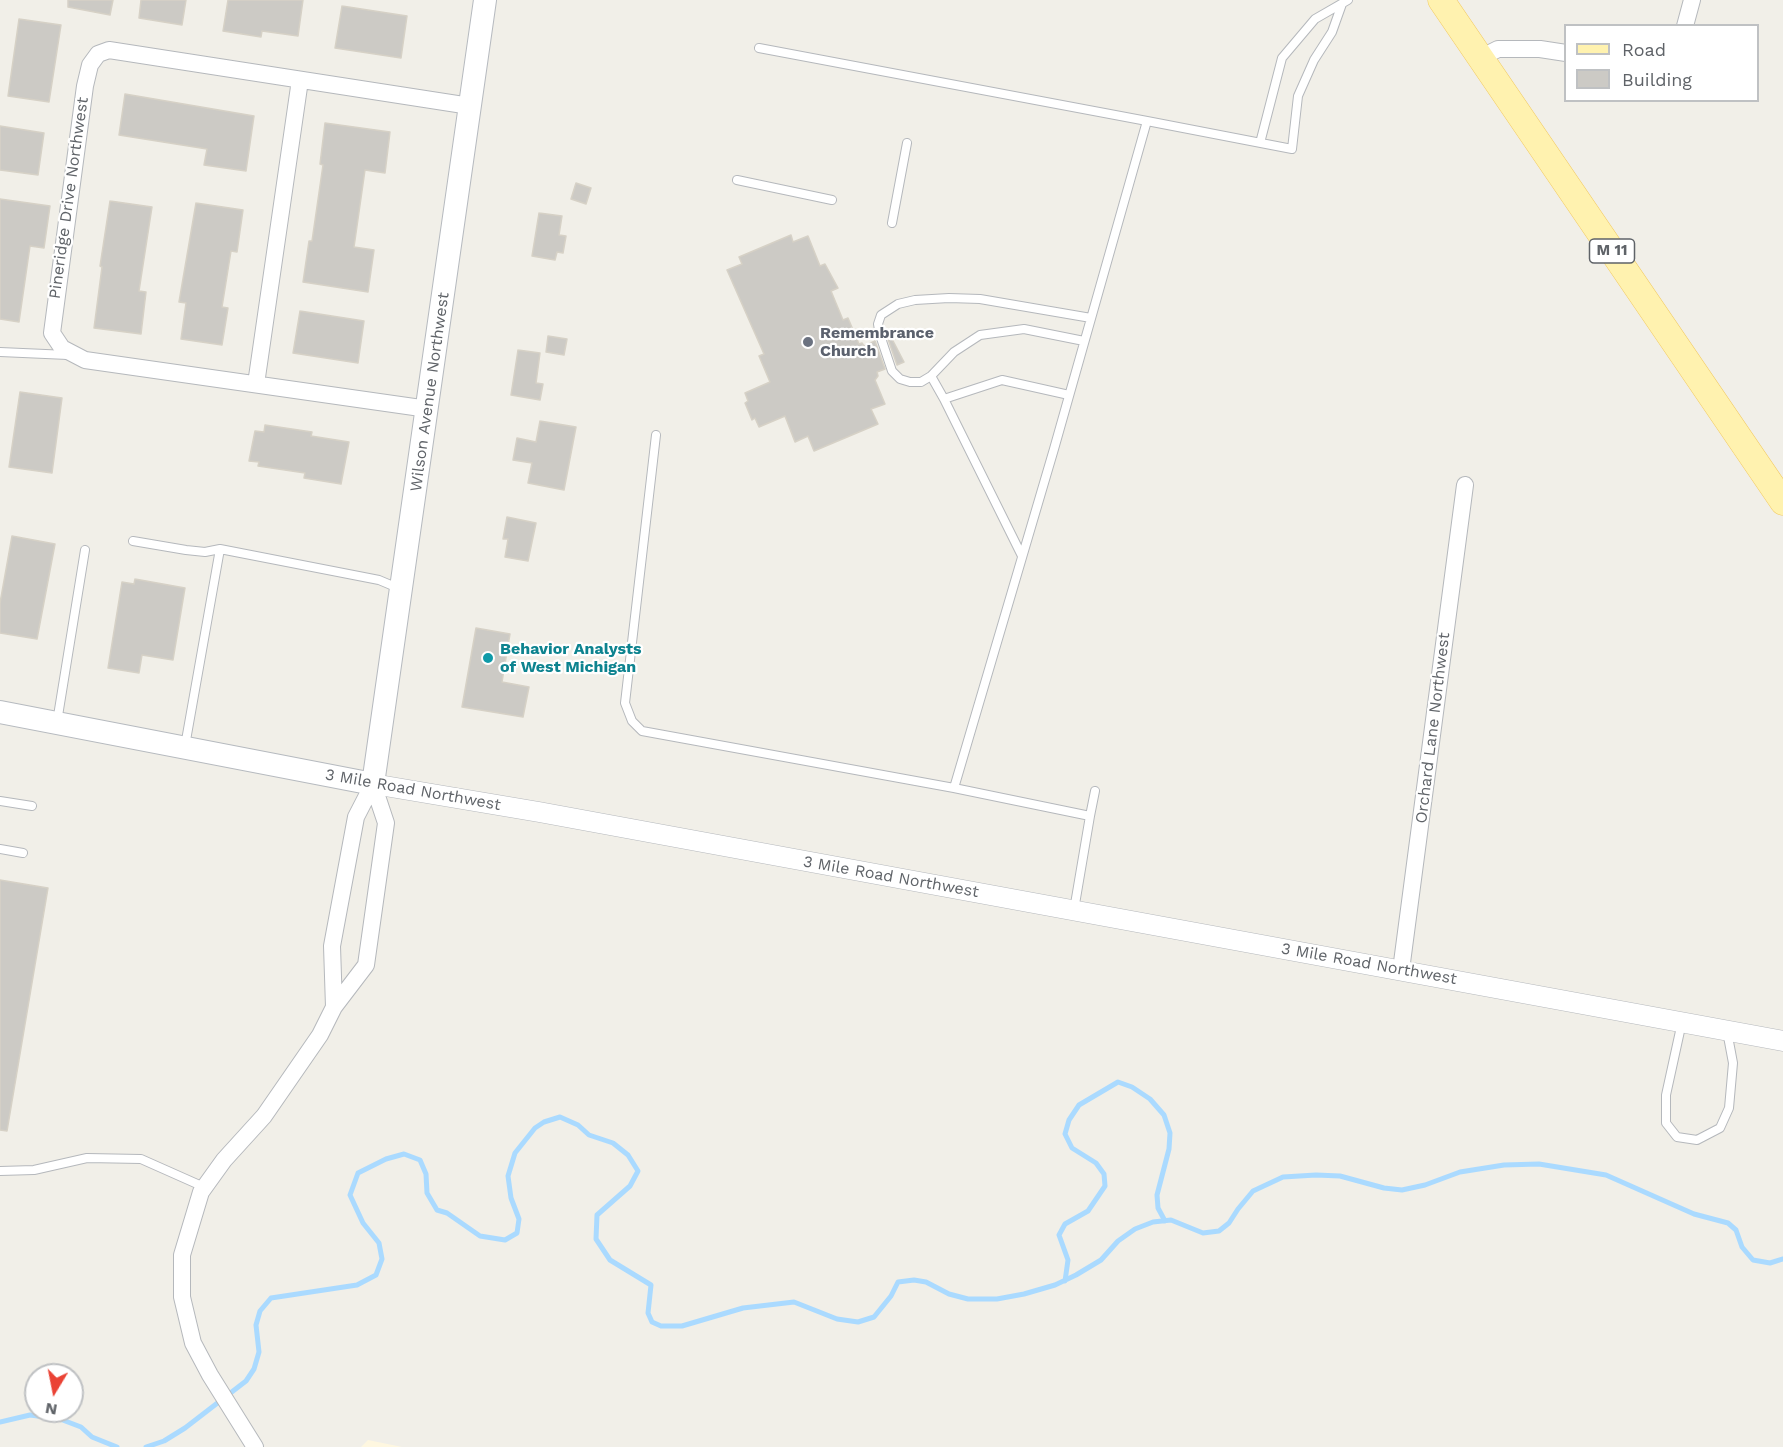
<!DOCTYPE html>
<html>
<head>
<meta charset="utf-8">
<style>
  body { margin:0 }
  #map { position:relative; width:1783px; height:1447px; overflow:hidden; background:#f1efe8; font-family:"Work Sans",sans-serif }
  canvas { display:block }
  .legend { position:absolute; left:1564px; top:24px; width:195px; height:78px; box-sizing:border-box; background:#fff; border:2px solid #bfc1c3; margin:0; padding:8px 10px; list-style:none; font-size:18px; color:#5f6368 }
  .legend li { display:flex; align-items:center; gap:12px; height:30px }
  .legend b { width:30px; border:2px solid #bfc1c3 }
  .north { position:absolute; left:24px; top:1363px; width:60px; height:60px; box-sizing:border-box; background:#fff; border:2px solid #bfc1c3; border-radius:50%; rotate:190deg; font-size:16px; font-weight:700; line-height:24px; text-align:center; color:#5f6368 }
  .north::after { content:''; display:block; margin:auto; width:21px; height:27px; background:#ea4335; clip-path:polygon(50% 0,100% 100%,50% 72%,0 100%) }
</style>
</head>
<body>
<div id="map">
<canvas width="1783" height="1447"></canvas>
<ul class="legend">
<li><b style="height:8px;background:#fff2af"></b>Road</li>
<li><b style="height:16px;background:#cccac5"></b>Building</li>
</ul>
<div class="north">N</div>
</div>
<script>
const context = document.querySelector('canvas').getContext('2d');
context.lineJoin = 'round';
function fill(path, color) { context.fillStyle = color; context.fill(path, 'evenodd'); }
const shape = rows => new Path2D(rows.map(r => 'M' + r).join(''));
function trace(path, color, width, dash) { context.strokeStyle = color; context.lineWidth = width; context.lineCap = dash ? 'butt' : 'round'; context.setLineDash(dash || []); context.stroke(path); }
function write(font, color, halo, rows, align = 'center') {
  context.font = font + ' "Work Sans",sans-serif'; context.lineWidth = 4.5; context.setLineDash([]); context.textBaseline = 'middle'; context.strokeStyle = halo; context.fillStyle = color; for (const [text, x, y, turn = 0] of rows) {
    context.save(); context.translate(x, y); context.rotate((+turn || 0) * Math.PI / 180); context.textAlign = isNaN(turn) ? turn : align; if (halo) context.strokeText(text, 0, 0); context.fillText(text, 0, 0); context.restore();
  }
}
const commercial = shape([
  [368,1440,402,1447,361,1447]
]);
const stream = shape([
  [1065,1281,1068,1260,1059,1235,1065,1224,1088,1211,1105,1186,1104,1174,1096,1163,1072,1148,1065,1134,1069,1120,1079,1105,1118,1082,1132,1087,1150,1099,1164,1115,1170,1133,1169,1149,1157,1195,1158,1208,1165,1221],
  [0,1422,30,1415,60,1419,81,1427,92,1437,117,1447],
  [146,1447,164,1441,185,1428,246,1381,254,1369,259,1352,256,1325,260,1311,271,1298,357,1285,376,1275,382,1259,379,1243,363,1223,350,1195,358,1173,386,1159,404,1154,420,1160,426,1174,427,1193,437,1210,447,1213,480,1236,505,1240,517,1233,519,1219,511,1198,508,1176,515,1153,535,1128,544,1122,560,1117,578,1125,589,1135,613,1143,628,1155,638,1171,630,1186,597,1215,596,1239,610,1260,651,1285,648,1313,652,1322,661,1326,682,1326,743,1308,794,1302,837,1319,858,1322,874,1317,891,1296,898,1282,914,1280,926,1282,949,1294,968,1299,997,1299,1024,1294,1055,1285,1076,1275,1101,1260,1118,1241,1135,1229,1153,1222,1171,1220,1203,1233,1219,1231,1229,1223,1238,1209,1253,1191,1283,1177,1316,1175,1340,1176,1384,1188,1402,1190,1425,1185,1460,1172,1504,1165,1539,1164,1606,1175,1694,1214,1728,1223,1736,1230,1742,1247,1753,1260,1770,1263,1783,1259]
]);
const building = shape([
  [68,0,113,0,110,15,68,7,68,0],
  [141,0,186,0,182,25,139,18,141,0],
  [228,0,303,0,298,36,262,31,261,37,223,31,228,0],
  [342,6,407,16,401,58,335,48,342,6],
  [19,19,61,25,49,102,8,96,19,19],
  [125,94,254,116,246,171,204,165,207,149,119,135,125,94],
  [325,123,390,132,385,173,365,170,354,247,374,250,368,292,303,282,309,241,312,241,323,165,320,164,325,123],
  [0,126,44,133,38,175,0,170,0,126],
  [576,183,591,188,586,204,571,199,576,183],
  [0,199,50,206,44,248,30,246,19,322,0,319,0,199],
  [110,201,152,207,139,291,146,292,141,334,94,328,102,267,100,266,110,201],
  [196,203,243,210,237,252,231,251,222,307,228,308,222,345,181,339,186,303,179,302,196,203],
  [539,213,562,216,559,235,566,236,563,253,557,252,555,260,532,256,539,213],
  [791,235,793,242,808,236,820,266,825,264,838,288,831,291,843,320,848,318,859,344,862,343,864,346,875,341,885,369,877,372,878,376,875,380,885,404,871,409,878,424,814,451,808,436,795,442,785,416,759,427,755,418,752,420,745,403,748,401,745,393,770,382,759,356,764,354,727,270,742,264,739,257,791,235],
  [300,311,364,321,358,363,293,353,300,311],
  [890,335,904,362,897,365,887,336,890,335],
  [548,336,567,339,564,355,546,352,548,336],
  [518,350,540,353,536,383,543,384,540,400,511,395,518,350],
  [20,392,62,398,52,473,9,467,20,392],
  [540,421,576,427,564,490,528,483,532,463,513,460,517,438,536,442,540,421],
  [265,425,312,432,311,436,349,442,341,484,304,478,305,473,258,466,259,462,249,461,255,431,264,432,265,425],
  [507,517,536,523,528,561,505,557,508,539,503,539,507,517],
  [12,536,55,544,37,639,0,633,0,603,12,536],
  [135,579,185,588,173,660,142,655,139,673,108,668,122,582,134,584,135,579],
  [476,628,510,634,502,682,529,687,523,717,462,707,476,628],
  [0,880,48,888,7,1131,0,1130,0,880]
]);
const service = shape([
  [759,48,1147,121],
  [1260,143,1282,58,1315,19,1348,0],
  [737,180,832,200],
  [892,223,907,143],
  [1084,341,1024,329,980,335,954,352,931,376,921,382,910,382,900,379,892,371,880,335,878,324,881,315,898,304,915,300,949,298,980,299,1091,318],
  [0,352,68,355],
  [931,376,944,399],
  [656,435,625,703,632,721,642,731,954,788,1090,816,1074,910],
  [133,541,186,550,205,552,220,549],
  [1022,556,944,399,1002,380,1069,395],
  [57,722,85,550],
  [185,746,220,549,379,580,398,588],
  [954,788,1054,449,1147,121,1292,149,1298,96,1314,60,1332,32,1342,4],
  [0,801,32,806],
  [1090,816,1095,791],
  [0,849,23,853],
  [1682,1022,1666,1095,1666,1123,1677,1137,1697,1140,1720,1128,1729,1108,1733,1063,1727,1031],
  [0,1171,34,1170,87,1158,141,1159,204,1187]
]);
const minor = shape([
  [1685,26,1692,0],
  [1480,58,1498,49,1540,49,1566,53],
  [256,384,300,80],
  [428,409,85,360,62,348,52,333,85,86,90,65,98,54,109,50,470,106],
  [1401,970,1465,485],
  [334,1007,332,946,356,817,373,784],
  [255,1447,210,1375,193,1343,182,1297,182,1255,201,1192,224,1160,264,1116,320,1035,334,1007,366,965,386,823,373,784]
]);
const tertiary = shape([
  [373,784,539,812,1783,1041]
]);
const secondary = shape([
  [0,712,373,784,485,0]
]);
const primary = shape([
  [1441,0,1783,502]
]);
const markers = [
  [808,342,6,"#6b7280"],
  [488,658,6,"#0f9aa8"]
];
const shields = [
  [1612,251,45]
];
const shieldNames = [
  ["M 11",1612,251]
];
const streetNames = [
  ["Pineridge Drive Northwest",69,198,-82],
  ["Wilson Avenue Northwest",430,392,-82],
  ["Orchard Lane Northwest",1433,728,-83],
  ["3 Mile Road Northwest",413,790,10],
  ["3 Mile Road Northwest",891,877,10],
  ["3 Mile Road Northwest",1369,964,10]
];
const worshipNames = [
  ["Remembrance",820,333],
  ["Church",820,351]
];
const cultureNames = [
  ["Behavior Analysts",500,649],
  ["of West Michigan",500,667]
];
fill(commercial, '#fef7e0');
trace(stream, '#aadaff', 5);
fill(building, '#cccac5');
trace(building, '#d6d1c6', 1.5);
trace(service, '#b5b8bc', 10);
trace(minor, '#b5b8bc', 18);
trace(tertiary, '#b5b8bc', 21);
trace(secondary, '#b6babf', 24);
trace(primary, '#f2c960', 27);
trace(service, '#fff', 8);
trace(minor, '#fff', 16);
trace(tertiary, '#fff', 20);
trace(secondary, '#fff', 22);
trace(primary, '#fff2af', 26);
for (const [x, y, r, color] of markers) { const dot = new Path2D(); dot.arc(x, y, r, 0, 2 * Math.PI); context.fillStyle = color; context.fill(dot); trace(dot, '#fff', 2); }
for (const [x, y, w] of shields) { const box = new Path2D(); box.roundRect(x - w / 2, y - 12, w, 24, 4.5); context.fillStyle = '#fff'; context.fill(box); trace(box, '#5f6368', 1.5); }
write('bold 15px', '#5f6368', null, shieldNames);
write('16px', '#5f6368', '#fff', streetNames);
write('bold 16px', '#5b616d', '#fff', worshipNames, 'left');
write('bold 16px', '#0d838f', '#fff', cultureNames, 'left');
</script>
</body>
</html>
